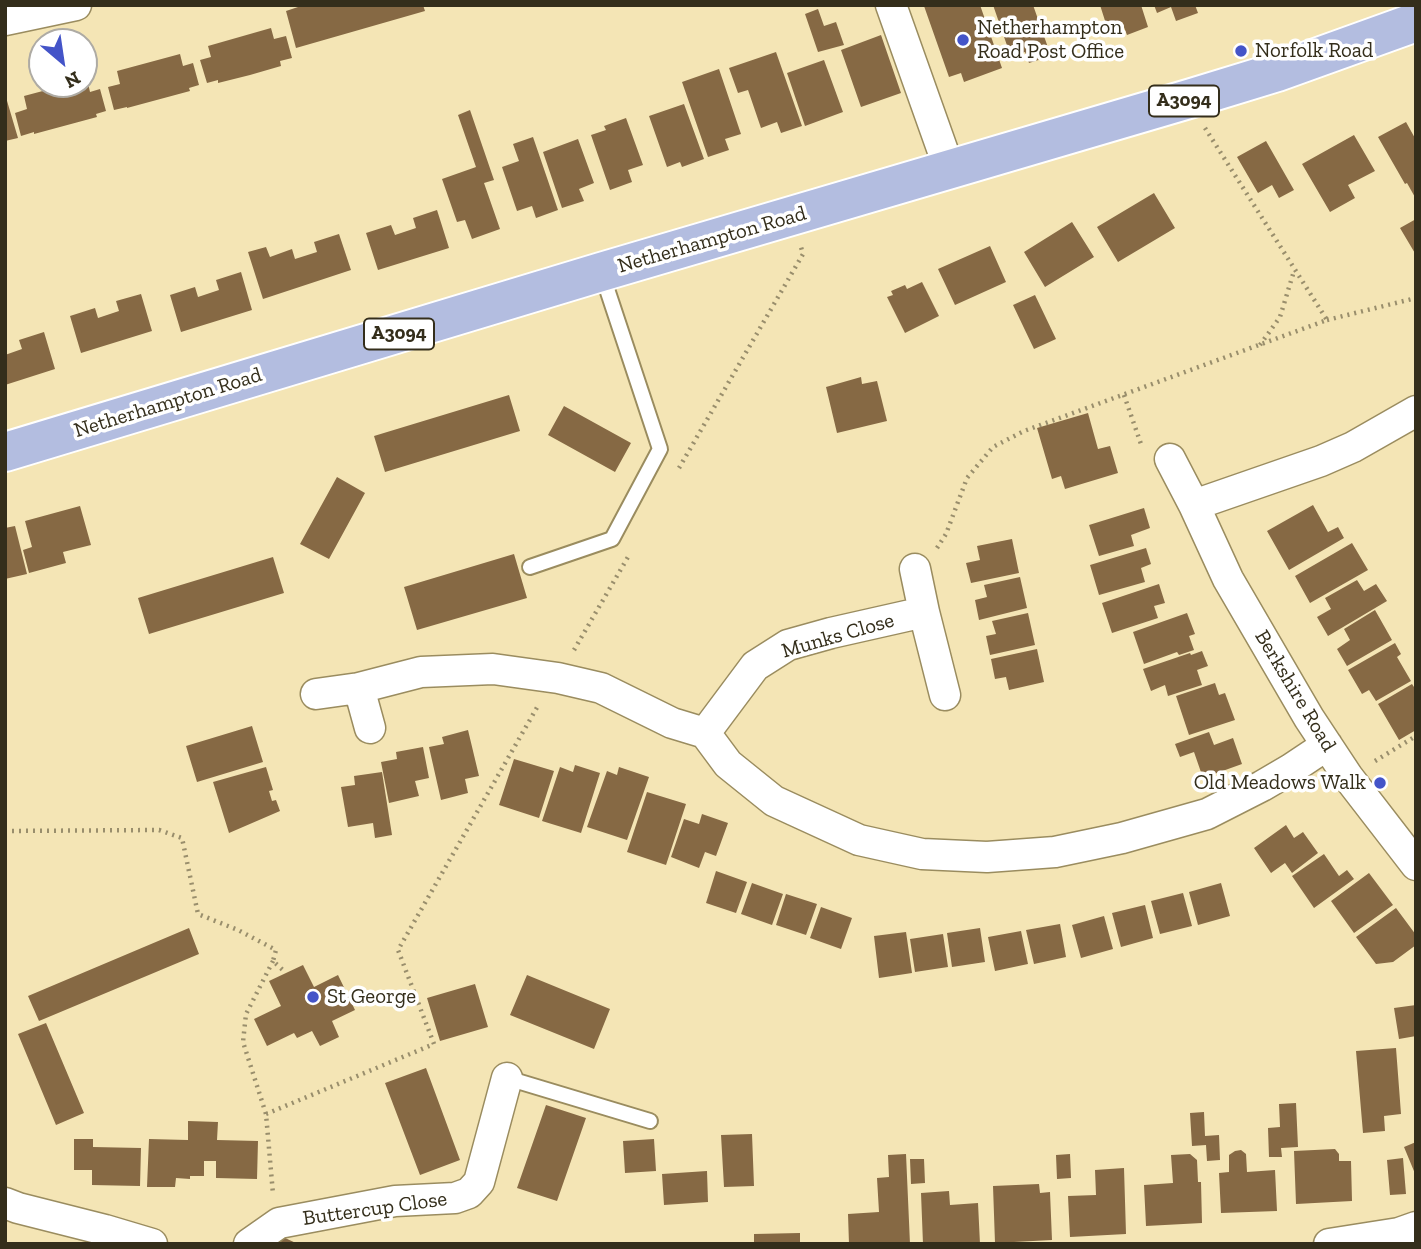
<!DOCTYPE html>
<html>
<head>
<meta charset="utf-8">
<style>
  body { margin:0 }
  #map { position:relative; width:1421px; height:1249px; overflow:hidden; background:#f4e5b5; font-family:"Zilla Slab",serif }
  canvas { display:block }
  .frame { position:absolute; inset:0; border:7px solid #342e1b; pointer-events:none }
  .north { position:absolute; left:28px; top:28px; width:70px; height:70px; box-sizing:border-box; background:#fff; border:2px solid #aeaba4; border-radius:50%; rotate:151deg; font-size:19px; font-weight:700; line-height:28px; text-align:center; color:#342e1b }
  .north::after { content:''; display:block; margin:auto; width:24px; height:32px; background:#4454c8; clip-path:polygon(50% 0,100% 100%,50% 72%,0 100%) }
</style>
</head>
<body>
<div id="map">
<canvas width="1421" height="1249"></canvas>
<div class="frame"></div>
<div class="north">N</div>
</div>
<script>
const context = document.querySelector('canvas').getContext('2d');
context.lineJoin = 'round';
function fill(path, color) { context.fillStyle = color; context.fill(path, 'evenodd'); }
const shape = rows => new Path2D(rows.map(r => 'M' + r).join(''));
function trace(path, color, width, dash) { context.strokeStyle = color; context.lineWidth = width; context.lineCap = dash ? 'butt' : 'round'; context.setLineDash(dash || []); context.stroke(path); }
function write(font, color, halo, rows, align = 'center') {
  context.font = font + ' "Zilla Slab",serif'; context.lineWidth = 7; context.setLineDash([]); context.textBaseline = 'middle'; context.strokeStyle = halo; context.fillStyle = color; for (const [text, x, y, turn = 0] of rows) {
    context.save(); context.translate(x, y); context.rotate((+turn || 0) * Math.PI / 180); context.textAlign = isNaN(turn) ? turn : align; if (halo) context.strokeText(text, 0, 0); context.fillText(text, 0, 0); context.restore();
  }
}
const building = shape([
  [304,5,423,5,425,11,296,48,286,11],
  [927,5,980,5,1002,68,964,82,961,73,949,77,924,6],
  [993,5,1033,5,1051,56,1029,63,1025,52,1011,57],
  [1100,5,1141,5,1148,27,1127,35,1122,22,1107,27],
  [1154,5,1195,5,1198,13,1176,21,1171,7,1157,13],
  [818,9,824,26,836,22,844,45,818,52,805,14],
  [271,28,274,39,286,36,292,58,280,61,281,66,250,75,218,83,218,80,207,83,200,60,211,57,208,46],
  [881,35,901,93,861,107,841,50],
  [776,52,802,126,781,133,777,122,761,128,748,90,738,93,729,68],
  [180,54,183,66,193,63,199,85,189,88,190,91,127,108,127,107,114,110,108,87,120,84,117,71],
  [824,60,843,112,805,126,787,73],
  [719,69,741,134,725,139,729,150,708,157,682,82],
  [87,79,90,92,100,89,106,111,96,114,97,117,34,134,34,132,21,136,15,113,27,109,24,96,69,84,84,84,84,80],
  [5,94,18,138,5,141],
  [684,104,704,159,682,167,680,162,667,167,649,116],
  [470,110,494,180,484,183,500,229,472,239,465,220,457,222,442,179,476,167,458,115],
  [626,118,643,165,628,170,632,182,610,190,591,135,606,130,604,126],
  [1406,122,1416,140,1416,199,1407,183,1405,184,1378,137],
  [1354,135,1375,171,1348,185,1355,198,1330,212,1302,164],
  [533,137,558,210,536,218,532,206,517,211,502,167,519,161,513,144],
  [578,139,594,183,579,189,584,201,562,208,543,152],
  [1266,141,1294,190,1279,198,1272,185,1258,193,1237,157],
  [1154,193,1175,228,1118,262,1097,227],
  [437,210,449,248,378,270,366,233,391,225,395,235,416,228,413,218],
  [1416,219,1416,255,1400,228],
  [1072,222,1094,257,1045,287,1024,252],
  [339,234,351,270,263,299,248,252,266,247,270,257,292,249,295,259,317,252,314,242],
  [990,246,1006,282,955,305,938,269],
  [241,272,252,310,181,332,170,295,195,287,198,297,219,290,216,280],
  [922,282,939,316,905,333,887,297,893,295,891,291,905,285,907,289],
  [141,294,152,331,81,353,70,316,95,308,98,318,119,311,116,301],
  [1035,295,1056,339,1034,349,1013,305],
  [44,332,55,369,5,385,5,355,22,349,19,340],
  [861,377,862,384,877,381,887,421,837,433,826,387],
  [509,395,520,431,385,472,374,436],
  [564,406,631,443,615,472,548,435],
  [1088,413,1098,449,1110,446,1118,473,1065,489,1061,476,1052,479,1037,428],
  [337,477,365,493,329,559,300,544],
  [1313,505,1328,532,1338,527,1344,538,1289,570,1267,531],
  [80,506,91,545,63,552,66,563,29,573,23,550,32,547,25,521],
  [1144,508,1150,528,1131,535,1134,546,1099,556,1089,525],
  [15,526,27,574,5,579,5,528],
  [1012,539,1019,573,971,583,966,563,980,560,977,546],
  [1352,543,1368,570,1310,603,1295,576],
  [1146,548,1151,564,1141,568,1145,582,1099,595,1090,565],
  [514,554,527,598,417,630,404,587],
  [273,557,284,593,149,634,138,598],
  [1020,577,1027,608,979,620,975,600,987,597,984,585],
  [1357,580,1364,591,1376,584,1387,601,1328,636,1317,617,1331,609,1325,598],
  [1159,584,1165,603,1154,606,1158,618,1112,633,1102,603],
  [1375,610,1392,640,1347,666,1337,649,1350,640,1344,629],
  [1028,613,1035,645,990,655,986,636,996,634,992,621],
  [1187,613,1195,634,1189,636,1194,650,1179,655,1177,652,1144,664,1133,632],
  [1395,643,1401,654,1397,657,1411,681,1376,701,1369,690,1362,694,1348,670],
  [1037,649,1044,682,1009,690,1006,677,995,679,991,659],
  [1202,651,1208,666,1197,670,1202,685,1168,696,1165,685,1151,691,1143,669,1190,653,1191,655],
  [1215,683,1219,695,1225,693,1235,720,1189,735,1176,696],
  [1412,684,1416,690,1416,730,1399,740,1378,704],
  [252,726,263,762,197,782,186,746],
  [468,730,479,776,465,779,468,793,441,800,429,747,444,744,442,737],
  [1209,732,1214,745,1233,738,1242,764,1203,778,1194,752,1180,757,1175,744],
  [423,747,429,778,415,781,419,796,389,803,381,762,397,759,396,752],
  [514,759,554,771,539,818,499,805],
  [575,765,600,773,581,833,542,821,560,767,573,772],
  [266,767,273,790,269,791,272,801,276,800,280,811,229,833,213,782],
  [619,767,649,777,627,840,587,827,607,771,617,775],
  [382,772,392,835,375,838,373,823,348,827,341,787,355,785,354,776],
  [647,792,686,804,666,865,627,852],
  [702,814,728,823,716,856,705,852,699,868,671,857,684,819,699,824],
  [1286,825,1294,838,1303,832,1318,853,1292,873,1285,863,1271,873,1254,848],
  [1324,854,1339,876,1347,870,1354,879,1314,908,1292,876],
  [716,871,747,882,736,913,706,903],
  [1369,873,1393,905,1354,933,1331,901],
  [752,883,783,894,772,925,741,914],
  [1221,883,1230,916,1198,925,1189,892],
  [1183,893,1192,926,1160,934,1151,901],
  [786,894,817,904,806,935,776,925],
  [1145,905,1153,938,1121,947,1112,913],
  [821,907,852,918,841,949,810,938],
  [1396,908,1416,935,1416,945,1393,962,1376,964,1356,937],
  [1104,916,1113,949,1081,958,1072,925],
  [1060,924,1066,957,1034,964,1026,930],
  [189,928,199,954,39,1021,28,996],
  [980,928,985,962,952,967,947,933],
  [1021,931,1028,964,995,971,988,937],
  [906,932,912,973,879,978,874,936],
  [943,934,948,967,915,972,910,939],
  [303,965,314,987,338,975,355,1010,332,1021,339,1037,320,1046,312,1031,297,1038,294,1033,267,1046,254,1019,281,1006,269,981],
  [527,975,610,1009,594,1049,510,1015],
  [475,984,488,1027,440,1041,427,998],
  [1416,1005,1416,1036,1399,1039,1394,1008],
  [46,1023,84,1113,56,1125,18,1034],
  [1396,1048,1401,1114,1384,1116,1385,1131,1363,1133,1356,1051],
  [426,1068,460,1160,420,1175,385,1083],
  [1296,1103,1298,1147,1281,1148,1282,1157,1269,1157,1268,1128,1280,1127,1279,1104],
  [546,1105,586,1118,557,1201,517,1188],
  [1204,1112,1205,1136,1219,1135,1220,1160,1207,1161,1206,1145,1192,1146,1190,1113],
  [188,1121,218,1122,217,1140,258,1141,257,1179,216,1178,216,1161,204,1161,204,1176,190,1176,190,1179,176,1178,175,1187,147,1187,149,1139,188,1140],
  [752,1134,754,1186,724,1187,721,1135],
  [74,1139,93,1139,93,1147,141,1148,140,1186,92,1185,92,1170,74,1170],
  [654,1139,656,1171,625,1173,623,1141],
  [1416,1142,1416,1176,1404,1147],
  [1335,1149,1339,1154,1339,1161,1351,1161,1352,1201,1296,1204,1294,1151],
  [1241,1150,1246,1154,1247,1172,1275,1170,1277,1211,1221,1213,1219,1173,1229,1172,1229,1155,1235,1151],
  [906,1154,910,1244,849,1244,848,1214,879,1212,877,1178,889,1177,888,1155],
  [1070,1154,1071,1178,1057,1179,1056,1155],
  [1190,1154,1197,1160,1198,1182,1201,1182,1202,1223,1146,1226,1144,1185,1173,1183,1171,1155],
  [1403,1158,1406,1194,1390,1195,1387,1160],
  [910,1159,924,1159,925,1183,911,1184],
  [1124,1168,1126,1234,1070,1237,1068,1196,1096,1195,1095,1170],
  [707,1171,708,1202,664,1205,662,1174],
  [1039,1184,1040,1193,1050,1192,1052,1240,995,1243,993,1186],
  [949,1191,950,1205,978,1203,980,1244,923,1244,921,1193],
  [800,1233,800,1244,754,1244,754,1234],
  [283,1237,298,1244,280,1244]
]);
const path = shape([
  [1327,320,1416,298],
  [1260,345,1280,317,1294,271],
  [1124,395,1142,447],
  [679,468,803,254,801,247],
  [937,548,946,534,967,478,993,447,1024,431,1327,320,1205,128],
  [574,650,628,557],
  [1375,761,1416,736],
  [5,831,159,830,182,838,198,914,238,930,276,950,273,961,285,972],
  [273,961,246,1014,243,1042,266,1114,273,1194],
  [266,1114,434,1044,398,950,539,704]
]);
const lane = shape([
  [530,567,612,539,660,449,602,274],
  [507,1078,650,1121]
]);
const street = shape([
  [891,5,950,171],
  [5,20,76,5],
  [1170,459,1194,505,1228,579,1309,718,1348,777,1416,865],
  [1194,505,1321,461,1353,447,1416,411],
  [915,569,924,612],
  [359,688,370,728],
  [316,694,359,688,421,672,493,669,558,678,601,688,672,723,705,733,728,764,774,801,859,840,922,854,987,857,1055,852,1122,838,1207,814,1262,786,1291,769,1327,745],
  [705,733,755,666,788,645,831,633,924,612,945,695],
  [5,1203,18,1208,105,1230,152,1244],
  [249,1244,279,1223,395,1201,455,1198,469,1193,479,1182,507,1078],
  [1329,1244,1399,1233,1416,1227]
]);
const primary = shape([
  [5,452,601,272,1192,98,1277,72,1416,22]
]);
const markers = [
  [963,40,7,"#4454c8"],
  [1241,51,7,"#4454c8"],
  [1380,783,7,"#4454c8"],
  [313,997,7,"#4454c8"]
];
const shields = [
  [1184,101,70],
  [399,334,70]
];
const shieldNames = [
  ["A3094",1184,101],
  ["A3094",399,334]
];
const poiNames = [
  ["Netherhampton",977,28],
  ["Road Post Office",977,52],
  ["Norfolk Road",1255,51],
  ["Old Meadows Walk",1366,783,"right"],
  ["St George",327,997]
];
const streetNames = [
  ["Netherhampton Road",712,240,-16],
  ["Netherhampton Road",168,403,-17],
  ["Munks Close",838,636,-16],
  ["Berkshire Road",1295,691,59],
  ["Buttercup Close",375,1209,-8]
];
fill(building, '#866944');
trace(lane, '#9a8c5f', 18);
trace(street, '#9a8c5f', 33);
trace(primary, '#fff', 42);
trace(path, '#998e6c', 4.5, [2, 5]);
trace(lane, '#fff', 14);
trace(street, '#fff', 30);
trace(primary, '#b3bde0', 38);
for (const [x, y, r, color] of markers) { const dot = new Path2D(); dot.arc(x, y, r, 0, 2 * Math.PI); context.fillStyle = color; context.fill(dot); trace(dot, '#fff', 2.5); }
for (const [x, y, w] of shields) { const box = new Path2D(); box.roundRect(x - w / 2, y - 15.5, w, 31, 5); context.fillStyle = '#fff'; context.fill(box); trace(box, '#342e1b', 2); }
write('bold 19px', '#342e1b', null, shieldNames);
write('21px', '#342e1b', '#fff', poiNames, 'left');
write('21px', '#342e1b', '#fff', streetNames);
</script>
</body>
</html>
